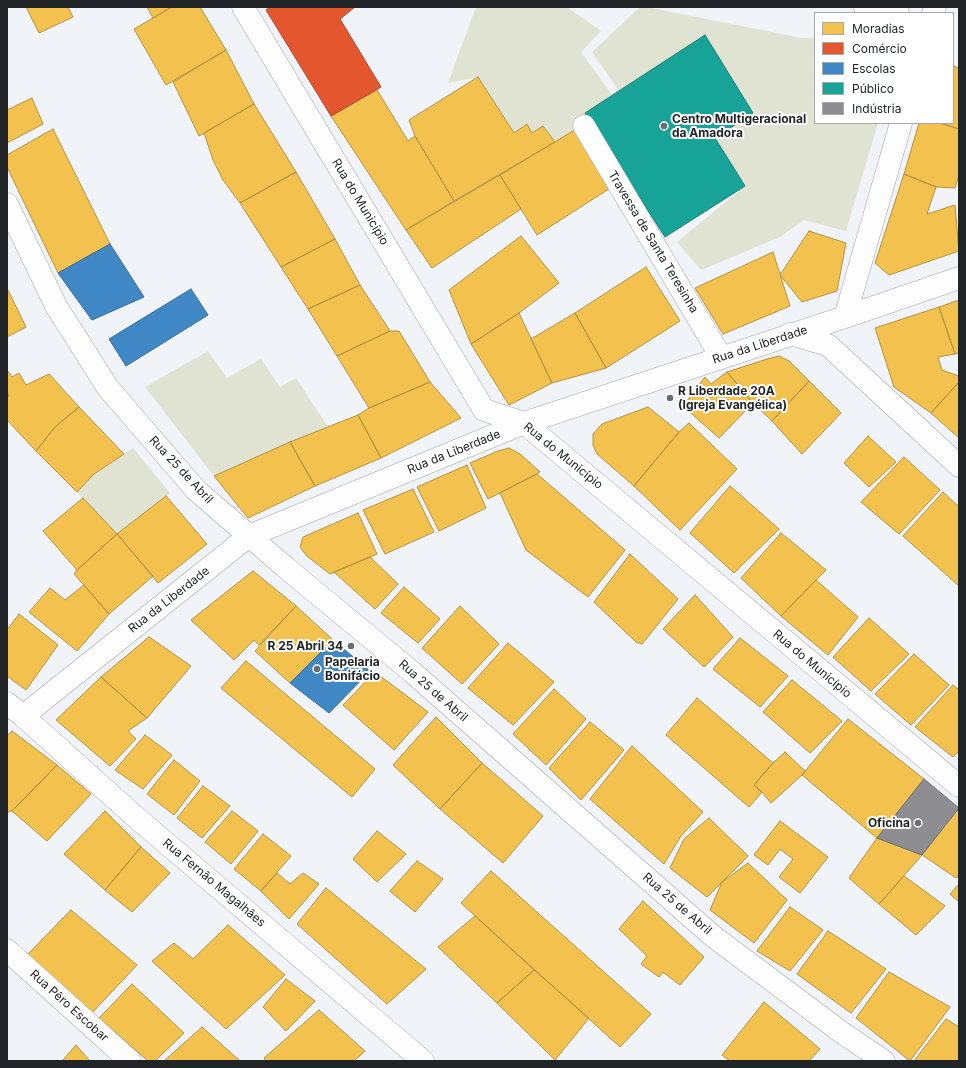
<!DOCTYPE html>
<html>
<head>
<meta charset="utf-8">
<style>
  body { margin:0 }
  #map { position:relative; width:966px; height:1068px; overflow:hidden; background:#f0f3f7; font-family:Inter,sans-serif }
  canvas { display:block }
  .frame { position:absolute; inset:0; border:8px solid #222527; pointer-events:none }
  .legend { position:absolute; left:814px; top:12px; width:140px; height:112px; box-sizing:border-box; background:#fff; border:1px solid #a7a8a9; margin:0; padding:5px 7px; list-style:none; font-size:12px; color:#222527 }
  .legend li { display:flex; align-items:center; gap:8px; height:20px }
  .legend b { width:20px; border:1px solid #a7a8a9 }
</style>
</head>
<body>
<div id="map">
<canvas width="966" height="1068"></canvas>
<div class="frame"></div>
<ul class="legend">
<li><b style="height:11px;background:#f2c14e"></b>Moradias</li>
<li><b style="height:11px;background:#e4572e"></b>Comércio</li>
<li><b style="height:11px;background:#3f88c5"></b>Escolas</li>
<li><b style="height:11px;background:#17a398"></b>Público</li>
<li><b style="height:11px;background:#8d8d92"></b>Indústria</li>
</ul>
</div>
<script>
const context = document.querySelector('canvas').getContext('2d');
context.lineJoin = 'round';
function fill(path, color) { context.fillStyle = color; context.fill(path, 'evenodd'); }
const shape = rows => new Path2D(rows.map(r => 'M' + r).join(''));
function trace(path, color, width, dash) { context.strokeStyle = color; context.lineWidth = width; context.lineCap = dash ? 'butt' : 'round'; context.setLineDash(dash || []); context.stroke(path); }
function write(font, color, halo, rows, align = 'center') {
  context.font = font + ' Inter,sans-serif'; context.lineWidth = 4; context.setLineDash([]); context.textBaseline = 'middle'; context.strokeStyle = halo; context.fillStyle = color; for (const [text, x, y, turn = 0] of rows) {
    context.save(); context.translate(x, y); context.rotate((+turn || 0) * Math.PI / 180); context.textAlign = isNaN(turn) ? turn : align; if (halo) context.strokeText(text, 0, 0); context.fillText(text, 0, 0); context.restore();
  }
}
const green = shape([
  [476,7,567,7,601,31,581,52,612,95,585,113,578,128,555,142,543,126,532,133,527,124,514,133,478,77,448,83],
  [640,7,646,7,802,38,815,38,815,123,878,123,846,231,804,220,780,237,701,270,677,242,745,186,715,138,753,113,705,35,619,91,592,52],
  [208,351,227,378,261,359,280,387,296,378,328,427,214,476,145,387],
  [133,448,170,493,117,534,77,492,94,474]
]);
const homes = shape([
  [26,7,68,7,73,17,39,33,26,7],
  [147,7,172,7,153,18,147,7],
  [172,7,200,7,226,50,166,85,134,29,172,7],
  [226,50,254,104,199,136,173,82,226,50],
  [953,66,959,68,959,129,940,123,953,123,953,66],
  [478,77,514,133,527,124,532,133,543,126,555,142,454,201,415,136,409,120,478,77],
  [377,90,408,141,415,136,454,201,406,230,331,116,377,90],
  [32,98,43,124,7,143,7,110,32,98],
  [254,104,296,172,240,203,223,180,213,160,204,133,254,104],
  [919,123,940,123,959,129,959,175,955,188,936,187,904,174,919,123],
  [578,128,615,185,537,235,500,175,578,128],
  [53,129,110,244,58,273,7,167,7,155,53,129],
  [296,172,335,239,281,267,240,203,296,172],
  [904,174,936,187,927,214,955,205,959,251,889,275,875,263,904,174],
  [500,175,521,209,432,268,406,230,500,175],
  [809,231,846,243,837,291,802,302,780,275,809,231],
  [521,236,559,283,519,313,471,344,449,290,521,236],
  [335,239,360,285,308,309,281,267,335,239],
  [773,252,790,306,723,334,695,288,773,252],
  [646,267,680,321,606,368,575,313,646,267],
  [360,285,390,331,337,356,308,309,360,285],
  [7,288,26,327,7,337,7,288],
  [959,300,959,353,955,354,939,307,959,300],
  [939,307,955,354,938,357,942,370,959,376,959,382,931,413,894,387,875,328,939,307],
  [519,313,552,383,509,405,471,344,519,313],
  [575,313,606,368,552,383,531,339,575,313],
  [390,331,399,331,430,382,369,408,337,356,390,331],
  [779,356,789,361,809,381,772,421,753,403,727,372,767,359,779,356],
  [7,370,12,377,19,373,26,385,49,374,79,407,55,427,36,451,7,420,7,398,9,396,7,392,7,370],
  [727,372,753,403,719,438,683,406,705,377,711,384,727,372],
  [809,381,841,413,802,454,772,421,809,381],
  [430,382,461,418,381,458,358,415,369,408,430,382],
  [959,382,959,438,931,413,959,382],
  [79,407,124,454,94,474,77,492,36,451,55,427,79,407],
  [648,407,679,432,634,486,597,454,593,445,593,434,602,424,648,407],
  [358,415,381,458,315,486,290,442,358,415],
  [689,423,737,469,680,530,634,486,679,432,689,423],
  [868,436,896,462,869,487,844,463,868,436],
  [290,442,315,486,248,518,214,476,290,442],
  [509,448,520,454,540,472,488,499,470,463,498,451,509,448],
  [904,457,940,490,899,534,861,502,904,457],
  [467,465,486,508,439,531,417,487,467,465],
  [537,474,625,550,588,597,526,550,500,493,537,474],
  [730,486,779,529,734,573,690,533,730,486],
  [413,489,434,532,385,554,363,510,413,489],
  [943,492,959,507,959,586,903,536,943,492],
  [166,496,207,544,158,583,117,534,166,496],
  [83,498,117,534,77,570,43,531,83,498],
  [358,513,377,554,330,574,307,556,300,547,303,537,358,513],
  [781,533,826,570,781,616,741,578,781,533],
  [117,534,153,576,109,614,74,574,77,570,117,534],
  [630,554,678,599,642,644,636,642,594,602,630,554],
  [370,557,398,584,375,609,334,572,370,557],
  [253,571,296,606,259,645,254,640,234,660,191,620,253,571],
  [816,580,858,617,828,655,781,616,816,580],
  [84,585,109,614,77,651,29,612,50,588,65,600,84,585],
  [404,587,440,619,418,643,381,613,404,587],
  [695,595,733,637,704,667,663,629,695,595],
  [296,606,333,640,290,683,255,651,296,606],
  [460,606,499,644,462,684,422,648,460,606],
  [19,614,58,645,26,690,7,676,7,630,19,614],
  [869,618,909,654,871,691,833,657,869,618],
  [149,637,191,666,147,718,101,677,149,637],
  [740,638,788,676,760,707,713,669,740,638],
  [508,643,554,682,513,725,468,688,508,643],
  [914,654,949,685,911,725,875,694,914,654],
  [246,661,375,769,352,797,221,688,246,661],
  [375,672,428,712,394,750,343,705,375,672],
  [101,677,147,718,128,731,136,739,110,766,56,720,101,677],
  [792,680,842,721,810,753,763,712,792,680],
  [953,685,959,690,959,751,953,757,915,727,953,685],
  [554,689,586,719,546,765,513,734,554,689],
  [697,698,773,763,754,785,762,792,749,807,666,735,697,698],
  [436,717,482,763,440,809,393,765,436,717],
  [848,719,924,779,877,838,802,775,848,719],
  [590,722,624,750,581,800,549,768,590,722],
  [12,731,57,765,12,811,7,812,7,736,12,731],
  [145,735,172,755,143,789,115,770,145,735],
  [632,746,703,812,681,836,664,864,590,799,632,746],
  [785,752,805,771,802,775,771,803,762,792,754,785,773,763,785,752],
  [174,760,200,781,174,815,147,794,174,760],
  [482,763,543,816,503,863,440,809,482,763],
  [57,765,91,794,47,841,12,811,57,765],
  [203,786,230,806,202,838,177,818,203,786],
  [959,808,959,874,956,878,918,852,959,808],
  [105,811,141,847,105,890,64,854,105,811],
  [232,811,258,831,231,864,205,842,232,811],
  [709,818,748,856,707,897,670,868,684,839,709,818],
  [780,821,828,857,800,893,779,877,793,859,780,849,768,865,754,855,780,821],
  [377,831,406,854,377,882,353,859,377,831],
  [263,834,291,856,261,891,234,869,263,834],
  [877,838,922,855,879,904,849,878,877,838],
  [141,847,170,873,132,912,105,890,141,847],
  [417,861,443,879,415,912,390,891,417,861],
  [748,863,787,900,754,943,710,910,722,882,748,863],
  [491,871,651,1014,620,1047,461,903,491,871],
  [277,873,290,884,303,873,319,884,289,919,261,891,277,873],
  [904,876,945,906,916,935,879,904,904,876],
  [959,884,959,902,950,894,959,884],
  [326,888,426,969,387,1004,297,924,326,888],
  [643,901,704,957,680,985,663,972,659,977,641,964,647,956,619,929,643,901],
  [790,907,823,930,790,971,757,951,790,907],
  [71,910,137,965,90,1015,26,956,71,910],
  [475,916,534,970,497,1003,438,947,475,916],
  [228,925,285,975,226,1029,152,961,174,943,193,959,228,925],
  [828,931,886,969,851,1013,797,974,828,931],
  [534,970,589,1018,555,1060,497,1003,534,970],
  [889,972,950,1007,910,1061,856,1018,889,972],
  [286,979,315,1001,286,1031,263,1007,286,979],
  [132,984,184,1033,155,1061,148,1061,99,1018,132,984],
  [764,1002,820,1049,809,1061,730,1061,722,1055,764,1002],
  [319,1010,365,1051,354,1061,267,1061,264,1058,319,1010],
  [946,1019,959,1027,959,1061,914,1061,946,1019],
  [202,1027,240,1061,164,1061,202,1027],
  [76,1045,90,1061,62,1061,76,1045]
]);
const shops = shape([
  [270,7,355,7,340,19,381,87,331,116,266,10,270,7]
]);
const schools = shape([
  [110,244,144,297,92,320,58,273,110,244],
  [191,289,208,315,126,366,109,339,191,289],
  [333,640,370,671,329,713,290,683,333,640]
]);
const public = shape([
  [705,35,753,113,715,138,745,186,665,237,585,113,705,35]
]);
const industry = shape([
  [924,779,959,808,922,855,877,838,924,779]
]);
const street = shape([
  [243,7,484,410,524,423,959,786],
  [865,7,898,13],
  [933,13,935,7],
  [584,126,721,357],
  [7,204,56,306,108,388,196,490,285,567,412,672,714,937,841,1032,884,1061],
  [845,317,901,123],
  [790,334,828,345,959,466],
  [7,703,23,716,139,820,423,1061],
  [23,716,249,536,524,423,845,317,959,278],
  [7,950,130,1061]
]);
const markers = [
  [664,126,4,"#6a6d70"],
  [670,398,4,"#6a6d70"],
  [351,646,4,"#6a6d70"],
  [317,669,4,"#6a6d70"],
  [918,823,4,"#6a6d70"]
];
const poiNames = [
  ["Centro Multigeracional",672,119],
  ["da Amadora",672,133],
  ["R Liberdade 20A",678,391],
  ["(Igreja Evangélica)",678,405],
  ["R 25 Abril 34",343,646,"right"],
  ["Papelaria",325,662],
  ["Bonifácio",325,676],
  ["Oficina",910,823,"right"]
];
const streetNames = [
  ["Rua do Município",360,202,59],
  ["Travessa de Santa Teresinha",653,242,59],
  ["Rua da Liberdade",760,345,-18],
  ["Rua da Liberdade",454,452,-22],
  ["Rua do Município",563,456,39],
  ["Rua 25 de Abril",181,470,47],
  ["Rua da Liberdade",169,600,-38],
  ["Rua do Município",812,664,40],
  ["Rua 25 de Abril",433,691,41],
  ["Rua Fernão Magalhães",214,883,40],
  ["Rua 25 de Abril",677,904,41],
  ["Rua Pêro Escobar",69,1006,42]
];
fill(green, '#e0e3d2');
fill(homes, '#f2c14e');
trace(homes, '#b49242', 1);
fill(shops, '#e4572e');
trace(shops, '#aa482c', 1);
fill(schools, '#3f88c5');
trace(schools, '#366a96', 1);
fill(public, '#17a398');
trace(public, '#1a7d76', 1);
fill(industry, '#8d8d92');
trace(industry, '#6d6e72', 1);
trace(street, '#a4a6a9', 23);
trace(street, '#fdfdfe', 22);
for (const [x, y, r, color] of markers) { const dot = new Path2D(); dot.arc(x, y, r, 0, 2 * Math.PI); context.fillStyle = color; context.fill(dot); trace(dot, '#fff', 1.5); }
write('bold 12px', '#222527', '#fff', poiNames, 'left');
write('12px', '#222527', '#fff', streetNames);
</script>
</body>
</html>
